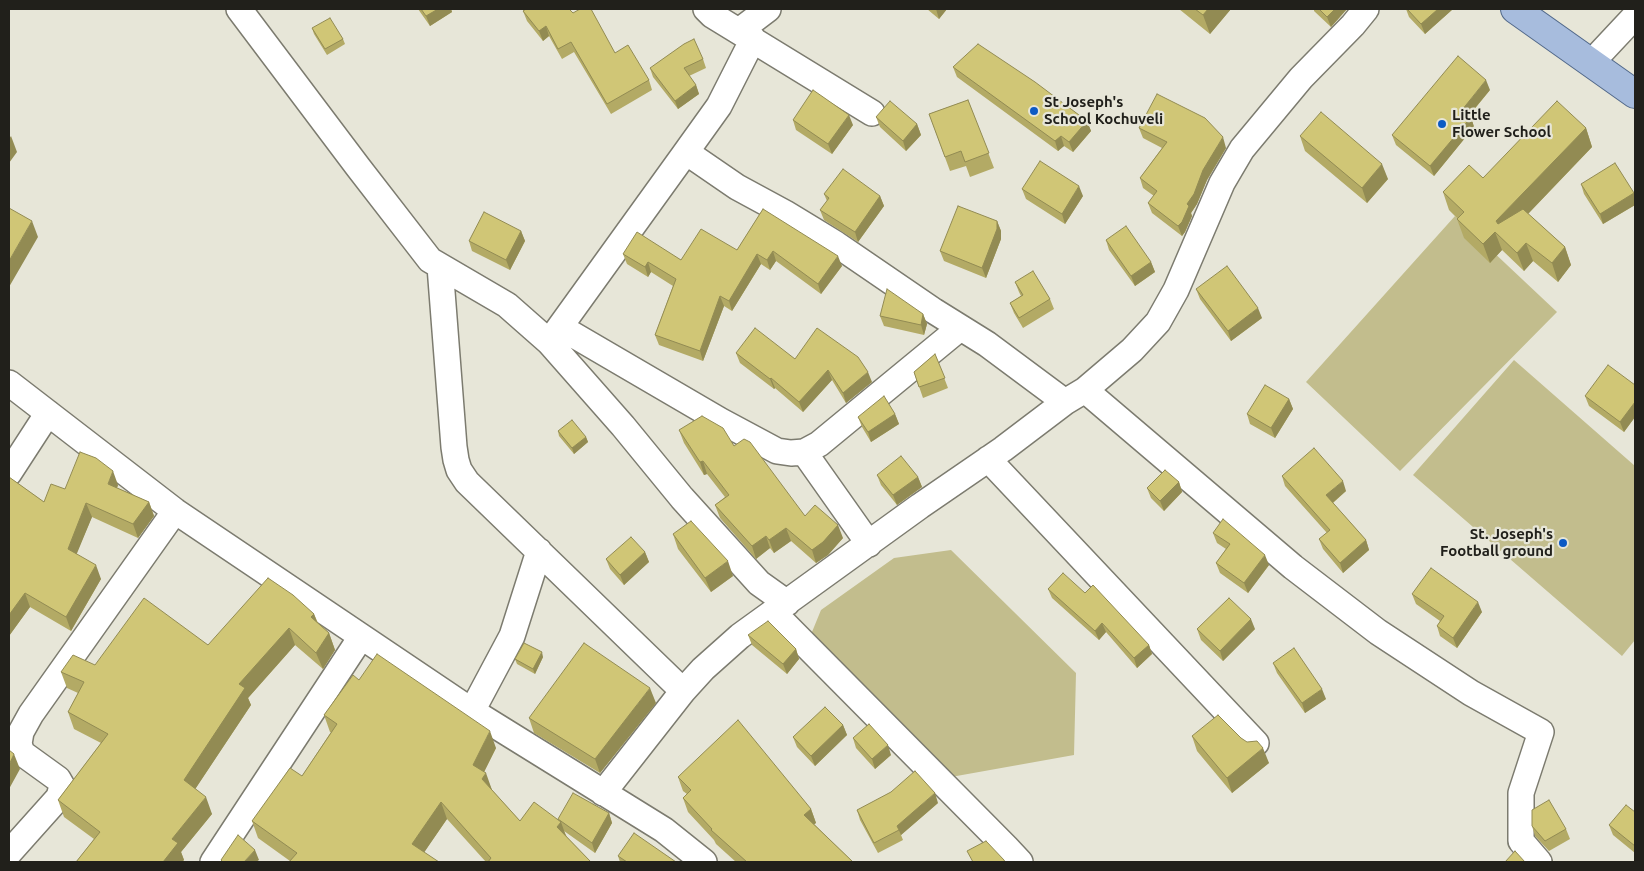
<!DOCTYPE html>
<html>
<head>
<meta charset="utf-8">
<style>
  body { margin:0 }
  #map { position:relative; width:1644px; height:871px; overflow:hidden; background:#e7e6d8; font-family:Ubuntu,sans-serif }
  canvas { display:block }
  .frame { position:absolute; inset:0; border:10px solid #21201b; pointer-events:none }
</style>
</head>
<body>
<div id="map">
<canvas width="1644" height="871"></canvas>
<div class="frame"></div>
</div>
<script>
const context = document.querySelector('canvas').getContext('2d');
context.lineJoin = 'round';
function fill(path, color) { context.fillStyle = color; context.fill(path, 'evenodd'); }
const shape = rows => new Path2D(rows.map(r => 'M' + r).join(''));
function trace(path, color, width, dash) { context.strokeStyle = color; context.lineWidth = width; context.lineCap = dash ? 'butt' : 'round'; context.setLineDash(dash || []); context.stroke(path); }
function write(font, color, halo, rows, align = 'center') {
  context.font = font + ' Ubuntu,sans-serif'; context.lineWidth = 4.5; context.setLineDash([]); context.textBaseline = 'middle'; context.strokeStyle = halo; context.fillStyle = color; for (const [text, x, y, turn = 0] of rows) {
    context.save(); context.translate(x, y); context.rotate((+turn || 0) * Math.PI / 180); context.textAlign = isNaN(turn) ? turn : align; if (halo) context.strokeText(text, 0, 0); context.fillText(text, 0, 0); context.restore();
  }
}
const green = shape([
  [1455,216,1557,312,1400,471,1306,382],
  [1514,360,1635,466,1635,640,1622,656,1413,475],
  [951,550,1076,673,1074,755,923,782,805,649,821,610,894,558]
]);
const minor = shape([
  [239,9,358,167,430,260,507,305,549,342,623,426,682,498,759,583,787,603],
  [706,9,712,15,872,113],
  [739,31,768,9],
  [1591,63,1635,16],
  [686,152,719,106,753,39],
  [440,266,454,447,456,460,459,470,467,482,683,691],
  [560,327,721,421,777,451,791,453,804,452,819,444,960,328],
  [549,342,686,152,737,187,785,213,836,244,934,311,987,344,1065,402],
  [9,383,175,511,472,711,664,830,704,862],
  [1085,390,1293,567,1378,632,1471,693,1541,732,1521,793,1521,841,1539,862],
  [804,452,869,544],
  [988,459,1256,743],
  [9,473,48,413],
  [774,613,1006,847,1020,862],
  [472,711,512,636,539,551],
  [603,793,683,691,703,669,740,636,920,506,1003,449,1065,402,1085,390,1132,350,1158,322,1176,290,1222,183,1242,149,1301,78,1353,25,1366,9],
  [9,853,59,797,62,786,58,779,22,753,19,744,21,732,31,714,175,511],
  [213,862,361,637]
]);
const major = shape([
  [1515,9,1635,94]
]);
const wall = shape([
  [418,9,451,9,452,12,430,26],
  [927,9,947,9,939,19],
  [1179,9,1231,9,1210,34],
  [1314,9,1347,9,1331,27,1314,11],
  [1406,9,1453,9,1425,34,1409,17],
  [523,11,573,13,615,53,649,80,652,90,611,114,574,52,562,59,549,36,543,41,527,21],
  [312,28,343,39,345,44,327,55,314,34],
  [703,59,706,68,689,76,696,85,699,94,678,109,653,77,650,68],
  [953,67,1087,121,1091,131,1073,152,1064,146,1058,151,957,77],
  [1490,90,1469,116,1471,117,1474,127,1434,176,1396,145,1392,135],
  [968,100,994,168,970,177,966,166,950,171,929,114],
  [876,117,917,124,921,135,906,151,880,127],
  [793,120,853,125,832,154,796,130],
  [1139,128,1226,148,1207,180,1197,204,1191,213,1192,216,1185,232,1182,236,1152,213,1148,203,1154,196,1143,188,1140,178,1162,148,1143,138],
  [1586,128,1592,147,1528,214,1565,247,1571,265,1558,282,1533,261,1524,271,1502,250,1490,263,1464,238,1457,219,1458,219,1449,210,1443,192,1483,178],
  [1300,136,1388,179,1367,203,1305,151],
  [1581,184,1634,193,1635,196,1635,205,1603,224,1584,194],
  [1022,189,1083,196,1065,224,1026,199],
  [824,194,880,196,884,206,858,242,824,220,820,210,827,201],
  [763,209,842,266,821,294,776,261,770,270,761,264,732,311,724,306,703,361,659,345,655,335,673,286,651,272,648,277,627,264,623,254,681,260,737,250],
  [997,221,1001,231,1001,239,986,278,944,261,940,251],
  [521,231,525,241,510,270,472,251,469,241],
  [1106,240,1151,262,1155,272,1135,286,1109,250],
  [1015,282,1050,299,1054,309,1023,328,1014,313,1010,303,1021,296,1019,292],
  [1196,289,1262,318,1231,341,1200,299],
  [923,314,927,324,924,335,884,326,880,316],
  [736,353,795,359,872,382,846,403,832,380,803,412,775,388,774,389,740,363],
  [935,354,948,388,923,398,914,372],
  [1635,385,1635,417,1624,432,1589,406,1585,396],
  [1289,399,1293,409,1275,438,1250,424,1247,414],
  [895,414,899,424,871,442,862,427,858,417],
  [679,430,734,446,805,516,843,538,828,555,816,563,791,541,774,553,770,548,756,559,720,518,715,505,725,497,707,474,704,475,684,443],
  [558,431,586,437,588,442,574,454,559,436],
  [877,475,918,477,922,487,897,505,881,485],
  [1282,476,1346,491,1333,503,1366,540,1369,550,1343,573,1323,549,1319,539,1327,533,1285,486],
  [9,477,44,502,65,489,118,485,117,488,149,502,154,516,138,538,92,517,76,554,101,579,71,631,30,607,9,636],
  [1179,482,1182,492,1164,511,1151,498,1147,488],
  [1213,533,1269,565,1248,593,1220,573,1216,563,1226,549,1217,543],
  [673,534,733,576,711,592,678,549],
  [645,552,649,562,624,585,610,569,606,559],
  [1048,589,1085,593,1149,645,1152,654,1137,668,1106,632,1099,640,1052,598],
  [1412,594,1482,612,1457,648,1440,636,1437,626,1440,621,1416,604],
  [314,614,318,623,329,633,335,650,323,669,295,645,248,698,251,705,195,789,212,814,181,852,184,860,182,862,76,862,94,839,64,817,58,800,101,743,74,729,68,712,78,693,67,688,61,672,208,645],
  [1197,629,1255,629,1223,661,1201,640],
  [748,635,796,649,799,659,787,674,752,645],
  [543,657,535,674,517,664,515,659],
  [1273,663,1326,699,1305,713,1277,673],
  [359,680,496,748,484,772,492,790,520,821,558,820,609,813,612,823,595,853,564,831,567,837,591,862,486,862,447,819,424,852,290,861,258,838,252,821,302,776,331,732,330,732,324,715],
  [656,703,600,773,534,733,529,718],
  [843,725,847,735,815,766,797,747,793,737],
  [1192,736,1241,738,1269,763,1232,793,1197,751],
  [853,738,891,755,875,769,856,748],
  [678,777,811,809,816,823,814,824,853,862,736,862,716,844,714,840,688,812,683,798,687,794,683,791],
  [938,803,901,835,903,840,878,853,860,820,857,810],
  [1635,812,1635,853,1613,835,1609,825],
  [1532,826,1566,829,1570,839,1549,851,1535,836],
  [618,856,676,862,620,862]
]);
const shadedWall = shape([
  [438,9,451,9,452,12,430,26,426,16],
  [936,9,947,9,939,19],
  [1208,9,1231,9,1210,34,1203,15],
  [1335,9,1347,9,1331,27,1327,17],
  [1438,9,1453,9,1425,34,1421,24],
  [546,26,549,36,543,41,539,31],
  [1486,80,1490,90,1465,120,1462,110],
  [696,85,699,94,678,109,675,101],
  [849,115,853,125,832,154,828,144],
  [1471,117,1474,127,1434,176,1430,166],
  [1087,121,1091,131,1073,152,1069,142],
  [917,124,921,135,906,151,903,141],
  [1586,128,1592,147,1503,240,1496,221],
  [11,136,17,152,9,163,9,139],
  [1061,136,1064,146,1058,151,1055,141],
  [1223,137,1226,148,1207,180,1197,204,1191,213,1192,216,1185,232,1182,236,1178,226,1187,204,1203,170],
  [1382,164,1388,179,1367,203,1362,188],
  [1079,186,1083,196,1065,224,1062,214],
  [1634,193,1635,196,1635,205,1603,224,1600,214],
  [880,196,884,206,858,242,855,232],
  [32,221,38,237,9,287,9,261],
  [997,221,1001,231,1001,239,986,278,982,268],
  [521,231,525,241,510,270,506,260],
  [1495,232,1502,250,1490,263,1483,244],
  [1526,243,1533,261,1524,271,1517,253],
  [1565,247,1571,265,1558,282,1552,263],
  [773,251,776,261,770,270,767,260],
  [757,254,761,264,732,311,729,301],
  [838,256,842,266,821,294,818,284],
  [648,262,651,272,648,277,645,267],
  [1151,262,1155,272,1135,286,1131,276],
  [720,296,724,306,703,361,700,351],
  [1258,308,1262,318,1231,341,1228,331],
  [923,314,927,324,924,335,921,325],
  [828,370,832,380,803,412,799,402],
  [868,372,872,382,846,403,843,393],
  [771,378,775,388,774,389,770,379],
  [1289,399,1293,409,1275,438,1271,428],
  [1635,402,1635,417,1624,432,1620,422],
  [895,414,899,424,871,442,868,432],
  [586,437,588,442,574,454,572,448],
  [703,461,707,474,704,475,700,462],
  [113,471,118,485,113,498,108,484],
  [918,477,922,487,897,505,893,495],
  [1343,481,1346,491,1330,505,1326,495],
  [1179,482,1182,492,1164,511,1160,501],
  [149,502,154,516,138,538,133,524],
  [86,503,92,517,73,563,68,549],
  [838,525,843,538,828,555,816,563,812,550],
  [786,528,791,541,774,553,769,540],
  [766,536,770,548,756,559,752,546],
  [1366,540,1369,550,1343,573,1340,563],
  [645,552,649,562,624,585,620,575],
  [1265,555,1269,565,1248,593,1244,583],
  [728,561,733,576,711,592,705,578],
  [96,565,101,579,71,631,66,617],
  [25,593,30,607,9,636,9,615],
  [1478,602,1482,612,1457,648,1453,638],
  [314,614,320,630,311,617],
  [1251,619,1255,629,1223,661,1220,651],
  [1102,623,1106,632,1099,640,1095,631],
  [289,628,295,645,248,698,251,705,190,797,184,780,239,684],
  [329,633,335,650,323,669,316,653],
  [1149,645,1152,654,1137,668,1134,658],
  [796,649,799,659,787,674,783,664],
  [542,652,543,657,535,674,533,669],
  [650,688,656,703,600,773,595,759],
  [1322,689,1326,699,1305,713,1302,703],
  [843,725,847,735,815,766,811,756],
  [490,731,496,748,479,782,473,765],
  [888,745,891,755,875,769,872,759],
  [1263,748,1269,763,1232,793,1227,778],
  [14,754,20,769,9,789,9,765],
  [486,773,492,790,482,779],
  [935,793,938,803,901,835,897,826],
  [206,797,212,814,181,852,184,860,182,862,163,862,172,839],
  [441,802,447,819,419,860,412,844],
  [811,809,816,823,809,828,804,815],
  [609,813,612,823,595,853,592,843],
  [561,822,567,839,557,827],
  [255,850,259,860,256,862,244,862]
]);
const building = shape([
  [421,9,438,9,426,16,421,9],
  [526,9,569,9,573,13,580,9,591,9,615,53,628,45,649,80,607,104,571,42,558,49,546,26,539,31,523,11,526,9],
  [1195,9,1208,9,1203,15,1195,9],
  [1319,9,1335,9,1327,17,1319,9],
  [1407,9,1438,9,1421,24,1407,9],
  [330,18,343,39,325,49,312,28,330,18],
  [694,39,703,59,684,68,696,85,675,101,650,68,684,44,694,39],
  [978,44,1035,82,1087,121,1069,142,1061,136,1055,141,953,67,978,44],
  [1458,56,1486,80,1462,110,1471,117,1430,166,1392,135,1458,56],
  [813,90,849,115,828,144,793,120,813,90],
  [1157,94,1205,118,1223,137,1203,170,1194,194,1187,204,1189,206,1182,222,1178,226,1148,203,1157,191,1140,178,1167,142,1139,128,1157,94],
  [968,100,989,153,965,162,961,151,945,157,929,114,968,100],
  [890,101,917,124,903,141,876,117,890,101],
  [1557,101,1586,128,1496,221,1498,224,1523,209,1565,247,1552,263,1526,243,1517,253,1495,232,1483,244,1457,219,1464,212,1443,192,1469,165,1483,178,1557,101],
  [1321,112,1382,164,1362,188,1300,136,1321,112],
  [1040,161,1079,186,1062,214,1022,189,1040,161],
  [1615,163,1634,193,1600,214,1581,184,1615,163],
  [843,169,880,196,855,232,820,210,829,198,824,194,843,169],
  [958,206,997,221,997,229,982,268,940,251,958,206],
  [9,208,32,221,9,261,9,208],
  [763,209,838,256,818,284,773,251,767,260,757,254,729,301,720,296,700,351,655,335,676,279,648,262,645,267,623,254,637,232,681,260,701,229,737,250,763,209],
  [484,212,521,231,506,260,469,241,484,212],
  [1126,226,1151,262,1131,276,1106,240,1126,226],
  [1227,266,1258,308,1228,331,1196,289,1227,266],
  [1033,271,1050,299,1019,318,1010,303,1023,295,1015,282,1033,271],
  [887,289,923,314,921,325,880,316,887,289],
  [755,328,795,359,817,328,858,357,868,372,843,393,828,370,799,402,771,378,770,379,736,353,755,328],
  [935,354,945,378,919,387,914,372,935,354],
  [1608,365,1635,385,1635,402,1620,422,1585,396,1608,365],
  [1265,385,1289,399,1271,428,1247,414,1265,385],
  [884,396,895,414,868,432,858,417,884,396],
  [702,416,723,428,734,446,744,439,750,442,805,516,815,505,838,525,823,542,812,550,786,528,769,540,766,536,752,546,715,505,729,495,703,461,700,462,679,430,702,416],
  [572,420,586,437,572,448,558,431,572,420],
  [1314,448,1343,481,1326,495,1366,540,1340,563,1319,539,1330,530,1282,476,1314,448],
  [80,452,96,458,113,471,108,484,149,502,133,524,86,503,68,549,96,565,66,617,25,593,9,615,9,477,44,502,51,484,65,489,80,452],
  [901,456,918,477,893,495,877,475,901,456],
  [1165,470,1179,482,1160,501,1147,488,1165,470],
  [1223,519,1265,555,1244,583,1216,563,1230,544,1213,533,1223,519],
  [691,521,728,561,705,578,673,534,691,521],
  [631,537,645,552,620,575,606,559,631,537],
  [1431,568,1478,602,1453,638,1437,626,1444,616,1412,594,1431,568],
  [1063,573,1085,593,1093,585,1149,645,1134,658,1102,623,1095,631,1048,589,1063,573],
  [268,578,293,595,314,614,311,617,329,633,316,653,289,628,239,684,245,688,184,780,206,797,172,839,178,843,163,862,76,862,100,832,58,800,108,734,68,712,84,682,61,672,73,655,95,665,144,598,208,645,268,578],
  [1229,598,1251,619,1220,651,1197,629,1229,598],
  [768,621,796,649,783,664,748,635,768,621],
  [524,643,542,652,533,669,515,659,524,643],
  [584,643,650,688,595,759,529,718,584,643],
  [1294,648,1322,689,1302,703,1273,663,1294,648],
  [377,654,490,731,473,765,486,773,482,779,520,821,534,802,561,822,557,827,591,862,488,862,491,858,441,802,412,844,439,862,289,862,297,853,252,821,290,768,302,776,337,724,324,715,353,675,359,680,377,654],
  [825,707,843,725,811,756,793,737,825,707],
  [1218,715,1241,738,1247,742,1257,741,1263,748,1227,778,1192,736,1218,715],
  [738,720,811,809,804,815,853,862,747,862,711,830,712,829,683,798,691,790,678,777,738,720],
  [869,724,888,745,872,759,853,738,869,724],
  [9,750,14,754,9,765,9,750],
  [915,771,935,793,897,826,899,830,874,843,857,810,891,792,915,771],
  [573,793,609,813,592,843,558,819,573,793],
  [1549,800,1566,829,1545,841,1532,826,1532,810,1549,800],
  [1626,805,1635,812,1635,846,1609,825,1626,805],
  [634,833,676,862,627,862,618,856,634,833],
  [238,835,255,850,244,862,223,862,221,860,238,835],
  [986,841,1004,860,1005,862,973,862,967,851,986,841],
  [1515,851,1525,862,1526,862,1505,862,1515,851]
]);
const markers = [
  [1034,111,5,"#0c5ac4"],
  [1442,124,5,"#0c5ac4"],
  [1563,543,5,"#0c5ac4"]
];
const poiNames = [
  ["St Joseph's",1044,102],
  ["School Kochuveli",1044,119],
  ["Little",1452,115],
  ["Flower School",1452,132],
  ["St. Joseph's",1553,534,"right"],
  ["Football ground",1553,551,"right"]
];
fill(green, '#c2bd8d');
trace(minor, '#7c7b6f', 28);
trace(major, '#52698a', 30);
trace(minor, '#fff', 25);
trace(major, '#a7bcdd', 28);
fill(wall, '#b3aa65');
fill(shadedWall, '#928b53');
fill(building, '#d0c676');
trace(building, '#928b53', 1);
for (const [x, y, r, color] of markers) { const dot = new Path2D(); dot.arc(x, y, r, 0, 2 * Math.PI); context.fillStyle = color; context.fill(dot); trace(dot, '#e7e6d8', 2); }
write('bold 15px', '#21201b', '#e7e6d8', poiNames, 'left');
</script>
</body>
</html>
